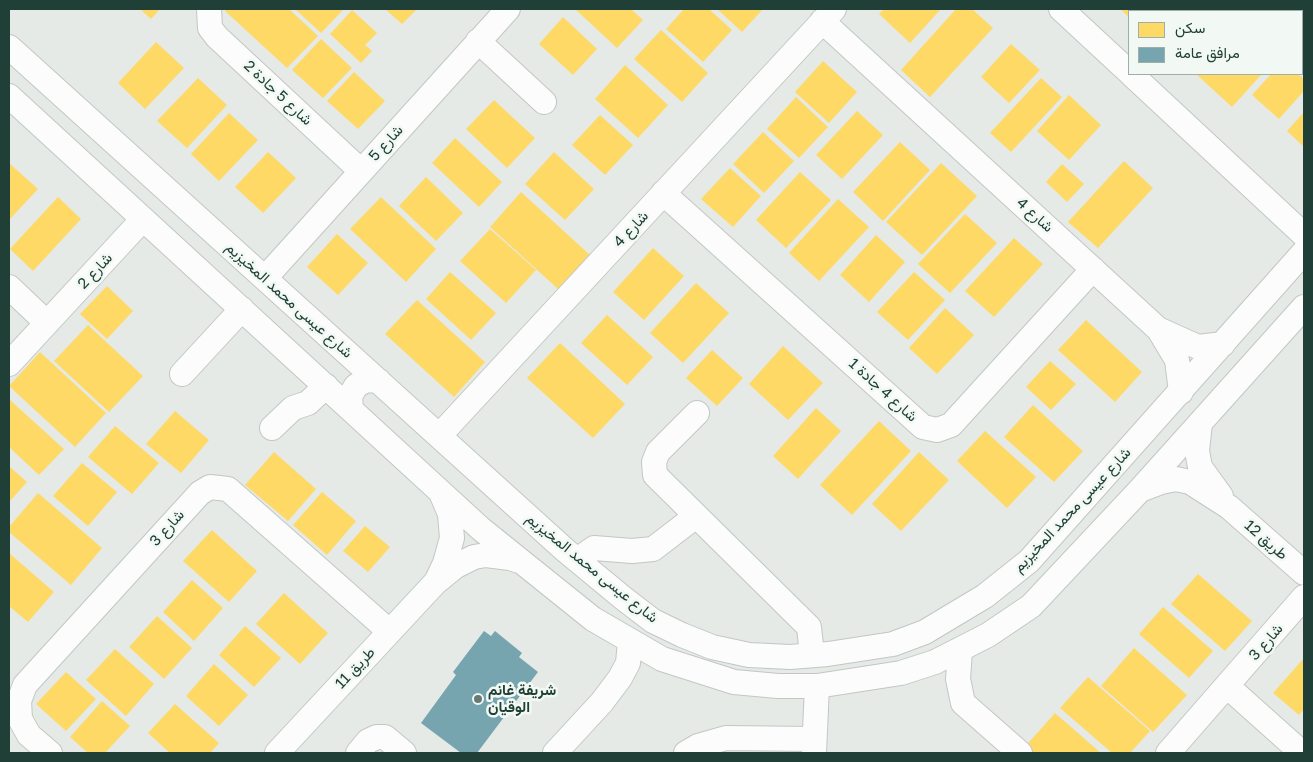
<!DOCTYPE html>
<html>
<head>
<meta charset="utf-8">
<style>
  body { margin:0 }
  #map { position:relative; width:1313px; height:762px; overflow:hidden; background:#e5eae7; font-family:"Golos Text",Vazirmatn,sans-serif }
  canvas { display:block }
  .frame { position:absolute; inset:0; border:10px solid #203f36; pointer-events:none }
  .legend { position:absolute; left:1128px; top:10px; width:175px; height:65px; box-sizing:border-box; background:#f2f9f5; border:1px solid #9eafa9; margin:0; padding:6px 9px; list-style:none; font-size:15px; color:#203f36 }
  .legend li { display:flex; align-items:center; gap:10px; height:25px }
  .legend b { width:25px; border:1px solid #9eafa9 }
</style>
</head>
<body>
<div id="map">
<canvas width="1313" height="762"></canvas>
<div class="frame"></div>
<ul class="legend">
<li><b style="height:14px;background:#ffd966"></b>سكن</li>
<li><b style="height:14px;background:#76a5af"></b>مرافق عامة</li>
</ul>
</div>
<script>
const context = document.querySelector('canvas').getContext('2d');
context.lineJoin = 'round';
function fill(path, color) { context.fillStyle = color; context.fill(path, 'evenodd'); }
const shape = rows => new Path2D(rows.map(r => 'M' + r).join(''));
function trace(path, color, width, dash) { context.strokeStyle = color; context.lineWidth = width; context.lineCap = dash ? 'butt' : 'round'; context.setLineDash(dash || []); context.stroke(path); }
function write(font, color, halo, rows, align = 'center') {
  context.font = font + ' "Golos Text",Vazirmatn,sans-serif'; context.lineWidth = 5; context.setLineDash([]); context.textBaseline = 'middle'; context.strokeStyle = halo; context.fillStyle = color; for (const [text, x, y, turn = 0] of rows) {
    context.save(); context.translate(x, y); context.rotate((+turn || 0) * Math.PI / 180); context.textAlign = isNaN(turn) ? turn : align; if (halo) context.strokeText(text, 0, 0); context.fillText(text, 0, 0); context.restore();
  }
}
const homes = shape([
  [140,9,160,9,151,19],
  [226,9,289,9,318,36,287,68,225,11],
  [295,9,344,9,321,33],
  [385,9,417,9,402,24],
  [575,9,631,9,643,20,617,48],
  [684,9,709,9,732,30,703,62,666,29],
  [717,9,763,9,742,32],
  [884,9,941,9,910,43,879,14],
  [956,9,972,9,993,28,930,97,901,70],
  [1120,9,1166,9,1164,11,1129,11,1129,17],
  [352,10,377,33,365,45,372,51,361,63,330,34],
  [563,17,597,49,573,75,539,44],
  [661,30,708,73,682,102,634,59],
  [321,39,352,68,323,98,292,70],
  [156,42,184,68,145,109,118,83],
  [1011,44,1040,70,1009,103,981,77],
  [823,61,857,92,829,123,795,92],
  [625,65,668,105,638,138,595,99],
  [354,72,385,101,358,129,327,101],
  [1196,74,1262,74,1232,107],
  [1271,74,1298,74,1304,79,1304,91,1279,119,1252,95],
  [198,78,227,105,187,148,157,121],
  [1041,78,1062,97,1011,152,990,133],
  [1069,95,1101,125,1069,160,1037,131],
  [796,97,828,127,799,158,767,129],
  [494,100,535,138,507,168,466,129],
  [857,111,883,135,842,179,816,155],
  [1304,112,1304,147,1287,131],
  [229,113,258,140,219,181,191,154],
  [600,115,633,145,605,175,572,145],
  [763,132,794,161,764,193,733,164],
  [455,138,502,182,479,207,432,163],
  [900,142,930,170,883,221,853,192],
  [268,152,296,178,263,213,235,187],
  [554,152,594,189,565,220,525,184],
  [1124,161,1153,188,1098,248,1068,222],
  [9,163,38,189,9,220],
  [941,163,977,196,922,255,886,222],
  [1062,164,1084,184,1067,202,1046,182],
  [730,168,761,196,733,227,701,199],
  [800,172,831,200,786,248,756,220],
  [426,177,463,213,436,241,399,206],
  [521,192,590,255,558,289,490,227],
  [58,197,81,219,33,271,10,249],
  [381,197,436,249,406,282,350,229],
  [838,199,869,227,819,281,789,253],
  [965,214,997,243,950,293,918,264],
  [490,229,536,270,506,303,460,261],
  [337,234,368,263,338,295,307,267],
  [876,235,905,262,869,302,840,275],
  [1014,238,1043,264,994,317,965,291],
  [653,248,684,276,644,320,613,292],
  [450,272,496,313,471,340,426,299],
  [914,272,945,300,908,340,877,312],
  [696,283,729,313,683,363,650,333],
  [107,286,133,311,107,339,80,314],
  [417,300,485,362,454,397,385,334],
  [945,308,974,335,937,374,909,348],
  [607,315,653,357,627,385,581,343],
  [1086,320,1142,372,1115,402,1058,350],
  [88,325,143,376,109,412,54,361],
  [560,343,625,404,593,438,527,378],
  [783,346,823,383,788,420,749,384],
  [712,350,743,378,717,406,686,378],
  [40,352,106,413,75,447,9,386],
  [1050,361,1076,384,1051,410,1026,387],
  [10,400,64,449,39,475,9,447],
  [1033,405,1083,451,1054,482,1004,437],
  [816,408,841,431,798,479,773,456],
  [175,411,209,440,181,473,146,444],
  [879,421,911,451,852,515,820,485],
  [115,426,159,463,132,494,88,457],
  [985,431,1036,477,1007,508,957,461],
  [274,452,316,489,288,521,245,485],
  [919,452,949,480,901,531,872,504],
  [82,463,117,492,88,526,53,496],
  [9,466,27,482,9,502],
  [322,492,356,521,327,555,293,525],
  [38,493,102,548,71,585,9,532,9,527],
  [365,526,390,547,368,572,343,551],
  [212,530,257,571,229,602,183,561],
  [9,553,54,592,28,622,9,606],
  [1198,574,1252,621,1225,651,1171,604],
  [192,580,223,608,194,641,163,612],
  [284,593,328,633,300,664,256,624],
  [1163,607,1213,651,1189,678,1139,634],
  [157,616,192,648,164,679,129,647],
  [245,626,281,658,254,687,219,655],
  [1134,648,1187,695,1153,732,1101,686],
  [115,649,154,684,126,716,86,680],
  [1304,658,1304,709,1299,715,1273,693],
  [214,664,248,695,219,726,186,696],
  [66,672,96,699,66,731,36,704],
  [1088,677,1150,731,1130,753,1112,753,1060,708],
  [102,701,130,726,105,753,88,753,70,737],
  [175,704,219,743,210,753,170,753,148,733],
  [1055,713,1101,753,1025,753,1022,750]
]);
const public = shape([
  [484,631,491,636,495,631,522,653,519,657,538,672,477,753,461,753,421,723,456,675,453,672]
]);
const minor = shape([
  [209,9,210,28,217,37,361,171],
  [1061,9,1129,72],
  [1297,9,1300,11],
  [822,21,1158,329,1198,347,1223,344],
  [478,41,544,102],
  [9,47,565,550,623,598,653,621,682,635,712,647,749,655,790,657,828,654,893,644,925,632,985,596,1029,561,1304,252],
  [1131,74,1304,235],
  [9,96,481,529,522,562,593,619,662,659,734,682,778,686,817,686,901,673,935,662,988,635,1031,606,1139,491,1304,307],
  [663,193,923,427,937,430,951,425,1093,269],
  [265,278,508,9],
  [9,287,47,323],
  [1159,330,1177,360,1181,392],
  [9,364,143,219],
  [182,374,242,309],
  [351,409,350,396,356,386,366,380,379,381],
  [697,413,658,452,654,462,655,475,809,627,812,655],
  [1200,423,1197,451,1200,467,1221,496],
  [272,428,293,408,308,403,326,386],
  [439,436,834,9],
  [1140,490,1161,482,1176,479,1190,482,1229,507,1304,573],
  [577,560,594,548,632,551,653,549,696,516],
  [437,580,445,563,452,538,450,514,441,493],
  [960,651,958,679,963,703,1020,753],
  [1227,686,1302,753],
  [50,753,29,735,20,719,19,701,25,685,200,493,210,487,228,489,389,631],
  [277,753,435,583,456,566,474,557,486,555,510,558,519,561],
  [358,753,368,741,377,737,385,737,404,753],
  [555,753,602,702,620,678,628,663,630,641],
  [686,753,698,746,726,738,814,739],
  [814,753,817,686],
  [1168,753,1304,597]
]);
const markers = [
  [478,699,5,"#657b74"]
];
const streetNames = [
  ["شارع 5 جادة 2",278,93,43],
  ["شارع 5",386,143,-48],
  ["شارع 4",1035,215,42],
  ["شارع 4",631,229,-47],
  ["شارع 2",95,271,-47],
  ["شارع عيسى محمد المخيزيم",289,300,42],
  ["شارع 4 جادة 1",883,390,42],
  ["شارع عيسى محمد المخيزيم",1072,510,-47],
  ["شارع 3",167,528,-48],
  ["طريق 12",1266,540,41],
  ["شارع عيسى محمد المخيزيم",592,568,39],
  ["شارع 3",1266,642,-49],
  ["طريق 11",355,668,-47]
];
const poiNames = [
  ["شريفة غانم",488,690],
  ["الوقيان",488,707]
];
fill(homes, '#ffd966');
fill(public, '#76a5af');
trace(minor, '#c2c7c4', 26);
trace(minor, '#fbfcfb', 24);
for (const [x, y, r, color] of markers) { const dot = new Path2D(); dot.arc(x, y, r, 0, 2 * Math.PI); context.fillStyle = color; context.fill(dot); trace(dot, '#f2f9f5', 2); }
write('15px', '#203f36', '#f2f9f5', streetNames);
write('bold 15px', '#203f36', '#f2f9f5', poiNames, 'left');
</script>
</body>
</html>
